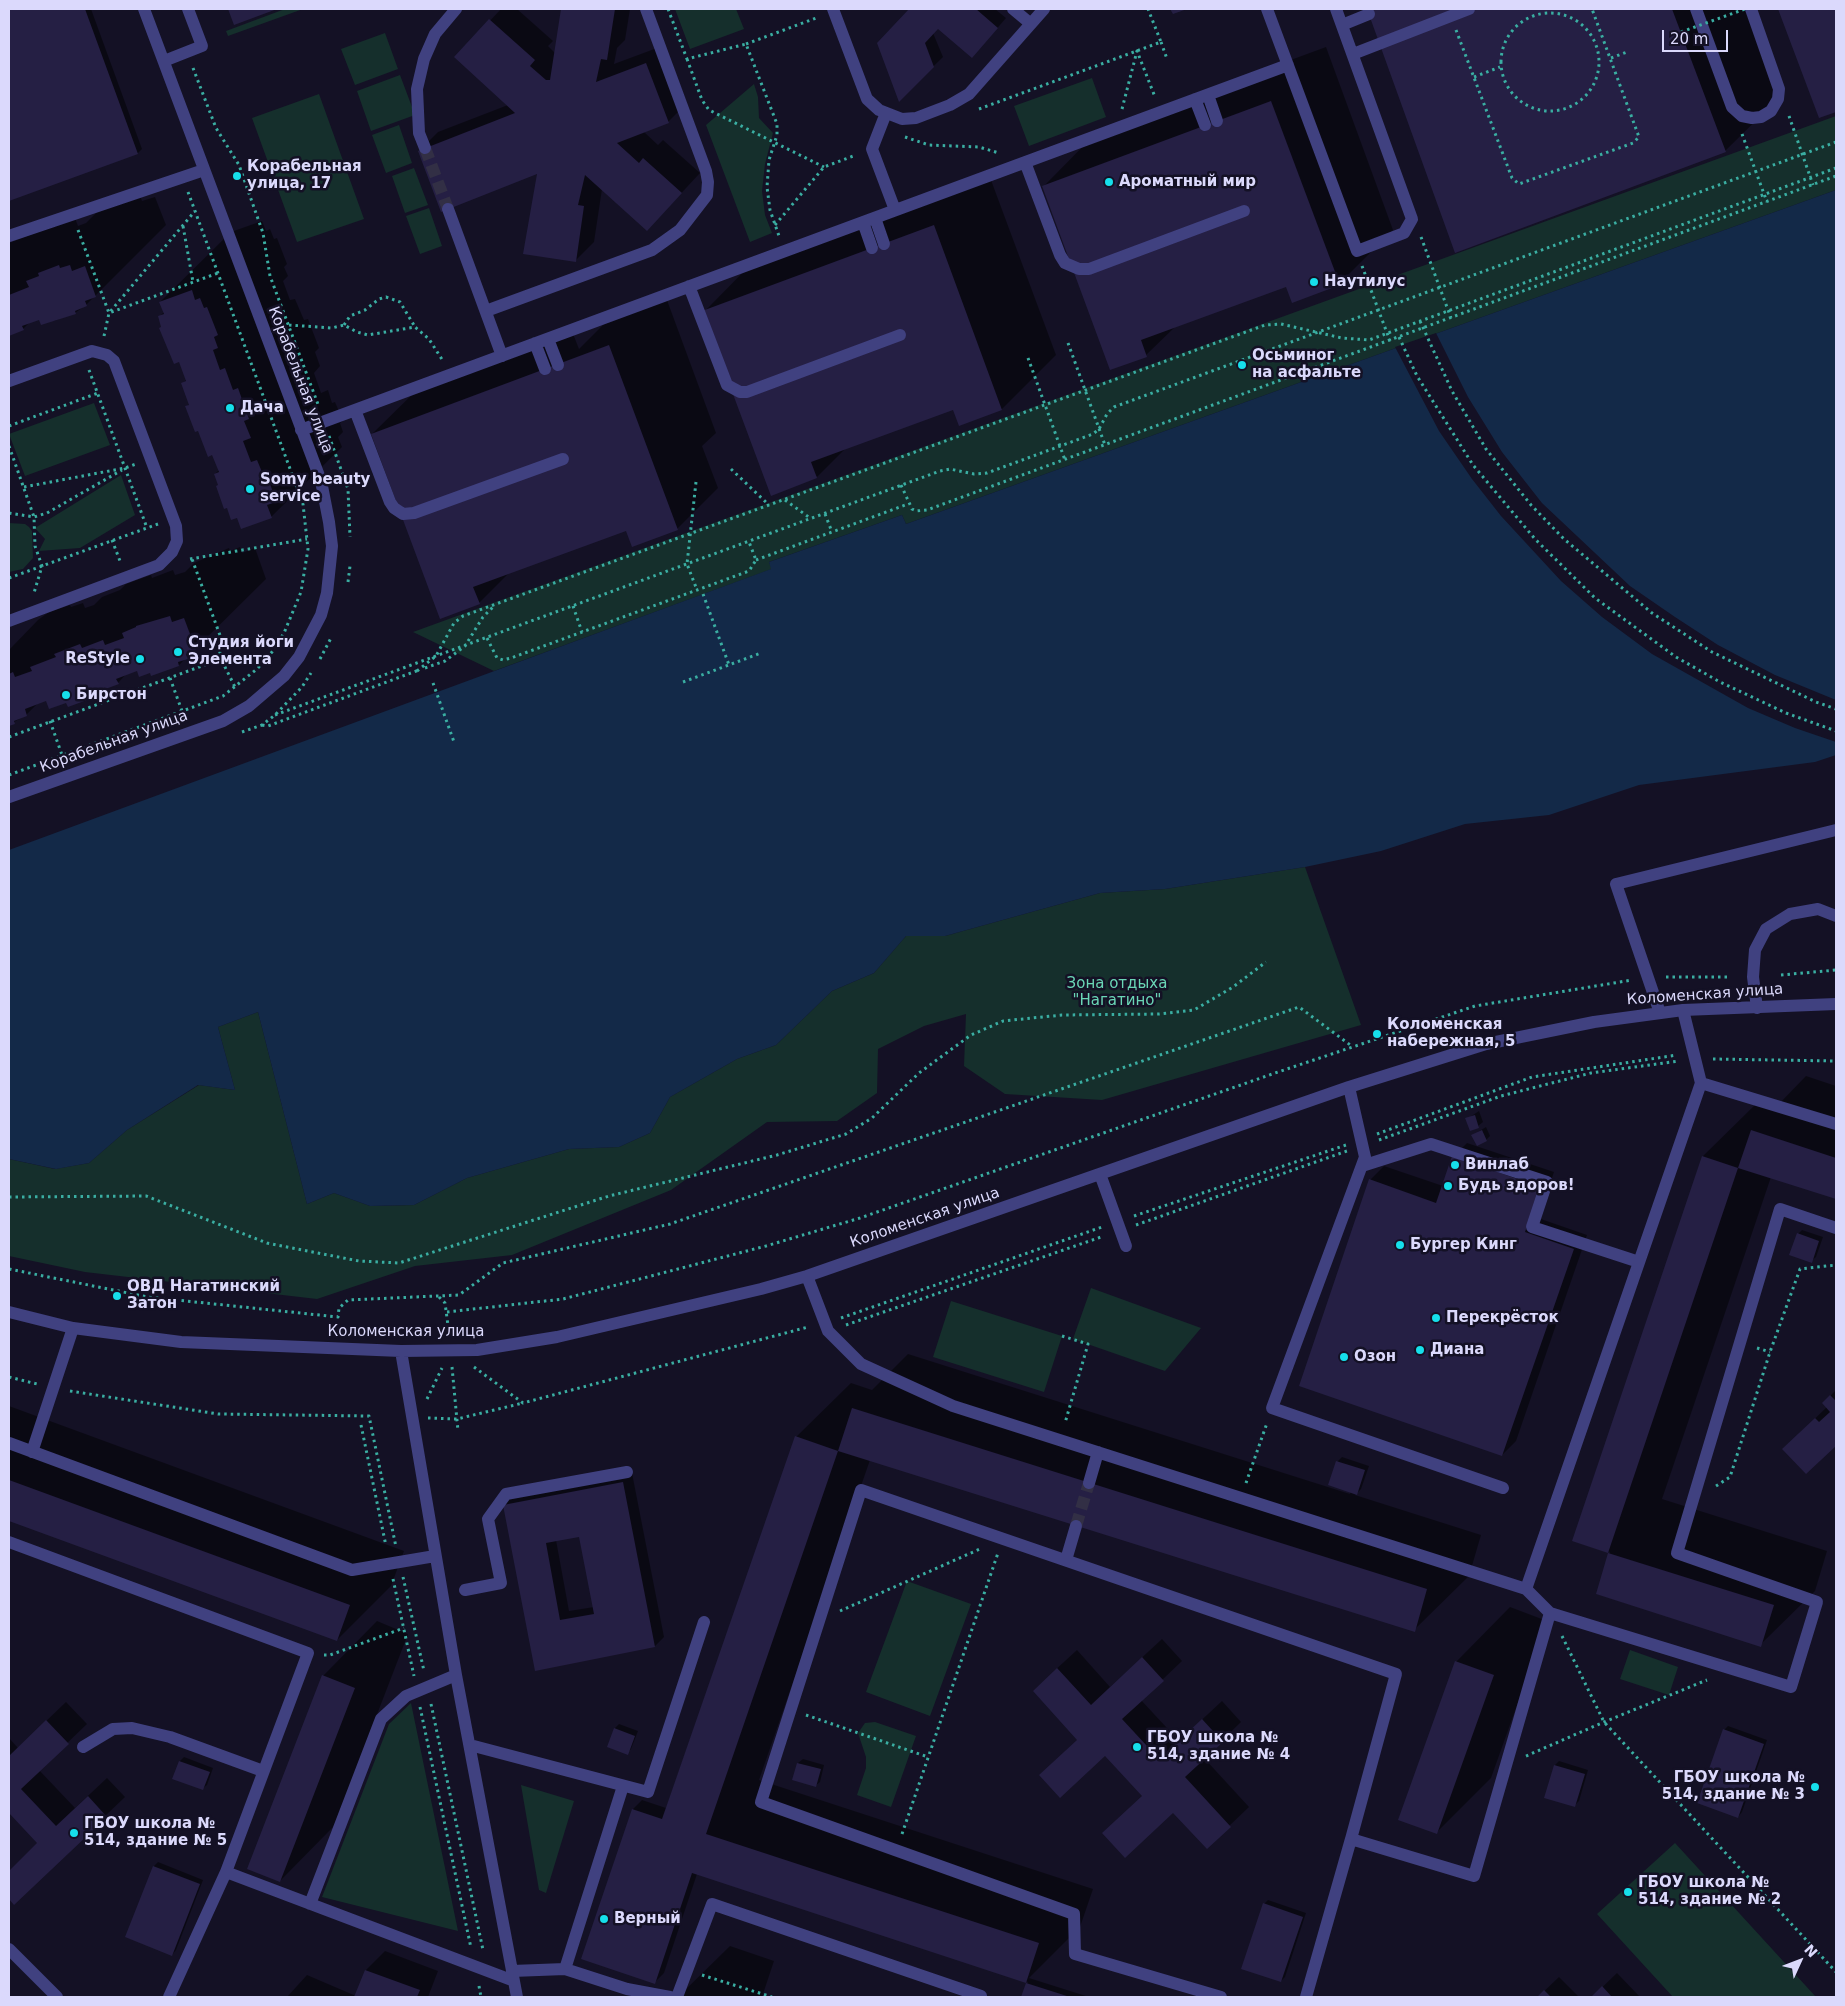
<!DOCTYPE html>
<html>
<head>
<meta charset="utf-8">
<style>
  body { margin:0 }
  #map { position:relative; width:1845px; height:2006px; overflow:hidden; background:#141125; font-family:"DejaVu Sans",sans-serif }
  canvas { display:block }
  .frame { position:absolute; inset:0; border:10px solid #dbd9fc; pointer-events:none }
  .north { position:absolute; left:1775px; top:1936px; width:50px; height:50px; -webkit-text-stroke:4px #141125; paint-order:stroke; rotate:47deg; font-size:14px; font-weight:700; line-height:20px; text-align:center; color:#dbd9fc }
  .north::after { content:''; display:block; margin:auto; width:18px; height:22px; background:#dbd9fc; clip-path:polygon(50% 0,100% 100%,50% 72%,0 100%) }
  .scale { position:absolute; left:1662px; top:30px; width:66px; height:22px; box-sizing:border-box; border:2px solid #dbd9fc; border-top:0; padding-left:6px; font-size:15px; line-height:18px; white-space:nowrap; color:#dbd9fc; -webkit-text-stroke:4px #141125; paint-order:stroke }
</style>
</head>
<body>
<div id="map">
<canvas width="1845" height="2006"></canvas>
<div class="frame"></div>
<div class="north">N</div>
<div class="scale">20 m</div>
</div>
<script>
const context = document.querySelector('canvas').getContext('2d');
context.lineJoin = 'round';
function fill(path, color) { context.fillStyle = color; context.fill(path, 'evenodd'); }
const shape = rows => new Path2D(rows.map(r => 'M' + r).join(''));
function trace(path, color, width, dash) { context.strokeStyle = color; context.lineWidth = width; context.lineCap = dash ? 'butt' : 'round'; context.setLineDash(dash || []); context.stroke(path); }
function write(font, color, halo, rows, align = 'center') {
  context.font = font + ' "DejaVu Sans",sans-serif'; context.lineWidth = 5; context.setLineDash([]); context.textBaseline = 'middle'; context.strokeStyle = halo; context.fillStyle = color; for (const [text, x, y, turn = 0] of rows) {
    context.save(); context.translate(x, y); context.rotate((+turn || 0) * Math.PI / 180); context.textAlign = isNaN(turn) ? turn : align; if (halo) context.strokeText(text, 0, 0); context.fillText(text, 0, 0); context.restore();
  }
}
const green = shape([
  [285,9,303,9,228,36,226,31],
  [675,9,736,9,744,29,690,49],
  [385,33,398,69,355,85,341,49],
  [400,75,415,115,371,131,357,91],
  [1092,78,1106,117,1029,146,1014,106],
  [754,84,758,97,759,118,773,133,765,164,762,191,765,215,772,233,750,242,706,125],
  [319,94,364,219,297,242,252,118],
  [1836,116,1836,190,906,524,902,515,769,562,772,569,494,671,413,632],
  [399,125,412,163,386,173,372,135],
  [414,168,428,205,405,213,392,176],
  [429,208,442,246,420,254,406,216],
  [94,403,110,445,25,476,9,434],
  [121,475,135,515,80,548,39,551,45,539,35,528],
  [9,523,25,524,29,527,32,531,33,558,23,569,9,572],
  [1305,867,1361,1025,1102,1100,1005,1094,964,1066,966,1014,924,1026,878,1049,877,1093,837,1121,767,1122,671,1190,512,1255,415,1266,317,1299,85,1272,9,1256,9,1159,55,1169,89,1163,127,1130,199,1085,235,1090,218,1027,258,1012,307,1204,334,1193,370,1206,414,1205,467,1178,569,1149,619,1147,650,1133,670,1097,737,1059,776,1045,832,991,874,973,906,936,945,936,1100,893,1165,889],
  [1091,1288,1201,1328,1165,1371,1073,1339],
  [951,1301,1062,1336,1044,1392,933,1357],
  [907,1581,971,1604,930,1716,866,1692],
  [1630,1650,1678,1667,1669,1695,1620,1679],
  [411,1703,458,1931,322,1897,389,1724],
  [875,1722,916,1736,891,1807,857,1795,866,1768,866,1757,858,1733,865,1723],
  [521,1785,574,1801,546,1893,539,1890],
  [1675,1843,1816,1997,1673,1997,1597,1914]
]);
const water = shape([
  [1836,190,1836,755,1815,762,1639,785,1549,815,1465,824,1381,851,1305,867,1165,889,1100,893,945,936,906,936,874,973,832,991,776,1045,737,1059,670,1097,650,1133,619,1147,569,1149,467,1178,414,1205,370,1206,334,1193,307,1204,258,1012,218,1027,235,1090,198,1085,127,1130,89,1163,56,1169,9,1159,9,850,771,569,769,562,902,515,906,524]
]);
const pier = shape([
  [1436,333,1468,397,1502,452,1542,503,1630,586,1675,617,1718,645,1775,675,1836,700,1836,742,1795,728,1748,708,1652,654,1602,617,1561,581,1501,516,1472,479,1439,431,1395,347]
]);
const shadow = shape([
  [9,9,91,9,142,149,138,153,9,200],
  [501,9,517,9,553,41,548,46,555,53,562,9,630,9,625,40,617,48,614,64,665,45,687,103,668,122,644,132,658,145,663,140,700,173,647,230,602,189,594,242,575,261,539,172,419,151,438,132,508,105,456,57],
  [911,9,995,9,1006,18,981,47,939,27,933,33,943,57,899,100,879,43],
  [1368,9,1747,9,1780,97,1725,151],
  [1779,9,1836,9,1836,110,1819,117],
  [1326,47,1393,230,1339,284,1287,285,1176,326,1146,355,1111,368,1044,186,1098,131],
  [988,172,1056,355,1002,409,960,425,954,408,846,448,817,477,704,312,758,257],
  [140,195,142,201,155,197,166,225,86,305,75,313,54,321,54,319,39,318,31,321,23,329,9,335,9,243,75,218,78,226,86,223,98,211],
  [262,221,266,231,270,229,274,239,277,238,287,264,284,267,288,276,283,281,290,300,295,299,304,320,308,319,319,348,315,352,320,366,314,373,321,393,328,390,332,403,335,402,343,421,340,423,343,432,338,437,342,447,271,517,215,474,219,470,213,453,187,407,190,403,182,384,187,379,159,317,164,312,160,302,231,232],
  [664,292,716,433,702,446,718,488,677,529,627,528,509,573,479,603,372,434,427,380,570,326,579,349,620,308],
  [240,547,242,553,255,548,266,579,179,665,150,671,137,670,127,673,118,683,106,687,98,695,67,702,47,700,38,703,26,715,9,725,9,650,38,620,49,612,70,605,71,607,83,603,85,608,94,605,102,597,120,590,126,584,151,575,152,578,173,570,175,575,185,572,194,563,229,548,230,551],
  [1806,1076,1836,1086,1836,1198,1771,1177,1662,1499,1827,1551,1815,1591,1760,1645,1597,1594,1610,1552,1574,1540,1703,1156,1758,1102,1775,1108],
  [1479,1111,1483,1122,1478,1126,1467,1119],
  [1486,1127,1490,1136,1486,1140,1473,1135],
  [1467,1143,1554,1172,1538,1218,1587,1235,1516,1441,1502,1455,1370,1180,1384,1166,1443,1186,1453,1157],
  [1802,1230,1823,1237,1816,1257,1811,1261,1798,1234],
  [908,1354,1350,1494,1351,1491,1330,1484,1338,1461,1342,1457,1369,1466,1361,1489,1355,1495,1481,1535,1469,1576,1414,1630,870,1460,759,1780,1093,1889,1080,1927,1029,1978,1089,1997,1022,1997,1028,1982,697,1874,664,1973,654,1983,633,1809,642,1800,666,1808,796,1437,851,1383,872,1390],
  [1836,1390,1836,1444,1806,1472,1803,1430,1827,1407,1823,1403],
  [9,1406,404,1551,391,1586,337,1640,9,1520],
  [632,1473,664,1637,655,1646,536,1669,504,1505,514,1496],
  [580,1535,594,1607,569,1611,556,1540],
  [1510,1607,1547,1621,1491,1778,1436,1833,1456,1662],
  [377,1621,408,1634,334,1826,280,1881,323,1676],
  [1162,1639,1182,1661,1141,1700,1179,1741,1222,1701,1241,1722,1204,1758,1249,1807,1207,1847,1173,1811,1143,1795,1105,1754,1078,1739,1053,1672,1077,1650,1110,1687],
  [66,1702,87,1724,39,1770,75,1808,107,1778,125,1797,14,1903,9,1898,9,1872,39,1843,9,1811,9,1738,18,1748],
  [619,1724,638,1731,631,1749,627,1753,608,1746,615,1728],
  [1728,1726,1767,1740,1742,1812,1738,1817,1724,1730],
  [184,1757,213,1768,207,1785,202,1789,174,1778,180,1761],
  [803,1759,824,1765,820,1782,815,1786,798,1763],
  [1559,1761,1588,1770,1579,1801,1575,1805,1555,1765],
  [158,1862,203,1880,176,1950,172,1955,126,1937,154,1866],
  [1268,1900,1306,1913,1285,1977,1281,1981,1264,1904],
  [730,1946,774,1961,762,1997,678,1997],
  [385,1951,438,1971,428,1997,287,1997,307,1975,356,1996,366,1970],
  [1617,1973,1640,1997,1592,1997],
  [1559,1977,1579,1997,1538,1997]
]);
const building = shape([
  [9,9,85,9,138,154,9,201],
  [228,9,277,9,234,25],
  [561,9,615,9,607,60,601,59,596,82,646,63,669,123,617,143,639,163,643,158,682,193,647,231,585,175,578,205,584,206,576,262,523,254,537,174,441,212,418,151,515,113,454,57,489,19,535,60,530,66,546,80,550,80],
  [909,9,976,9,998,28,972,58,938,29,925,43,934,67,899,102,877,43],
  [1170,9,1187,9,1173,14],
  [1367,9,1672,9,1726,152,1455,253],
  [1778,9,1836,9,1836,112,1819,118],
  [1271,101,1340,285,1292,303,1286,287,1141,340,1147,357,1110,370,1042,186],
  [934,225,1002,410,959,426,953,410,811,462,817,478,771,496,702,311],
  [59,265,60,268,70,265,72,271,85,266,96,297,85,301,87,306,75,311,76,314,41,325,39,320,22,326,24,330,9,336,9,295,29,287,26,281,39,276,38,273],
  [192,290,195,300,200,298,204,308,207,307,218,335,214,337,218,348,213,350,220,370,225,368,233,390,238,388,249,419,244,421,251,438,243,441,251,462,257,460,262,472,265,471,273,492,270,493,273,503,267,505,272,518,241,529,237,518,231,520,227,508,224,509,216,486,218,485,214,474,219,472,212,455,208,457,198,431,195,432,185,406,189,405,181,383,186,381,179,362,174,364,159,328,161,327,158,316,164,314,159,302],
  [609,345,678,530,632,547,626,531,473,587,480,604,440,619,371,434],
  [170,616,172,622,184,618,196,650,186,654,188,659,178,662,179,666,151,676,150,673,139,677,137,671,116,679,119,684,97,692,98,696,68,707,66,703,49,709,46,701,25,709,27,716,14,721,15,724,9,726,9,674,13,672,15,677,32,671,30,667,56,657,54,654,80,644,82,648,103,640,105,645,124,638,122,633,136,627,136,626],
  [1475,1115,1479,1128,1470,1131,1465,1118],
  [1482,1130,1487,1141,1477,1146,1471,1135],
  [1751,1130,1836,1158,1836,1199,1738,1168,1608,1553,1572,1541,1702,1156,1738,1168],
  [1452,1156,1540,1187,1525,1232,1574,1249,1502,1456,1299,1386,1369,1179,1436,1203],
  [1797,1233,1819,1241,1812,1263,1789,1255],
  [1830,1395,1836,1401,1836,1446,1806,1474,1782,1449,1815,1418,1819,1422,1830,1412,1822,1403],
  [852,1408,1427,1589,1415,1632,838,1451,706,1834,1039,1943,1026,1983,692,1873,655,1984,581,1959,632,1809,662,1819,795,1436,838,1451],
  [1336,1461,1365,1470,1357,1495,1328,1485],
  [9,1480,350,1605,337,1641,9,1521],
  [623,1482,655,1647,535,1671,503,1505],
  [579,1537,594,1614,560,1620,546,1543],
  [1608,1553,1774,1605,1761,1647,1596,1594],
  [1142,1657,1164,1681,1122,1719,1159,1759,1202,1719,1223,1742,1185,1777,1231,1827,1207,1849,1173,1813,1125,1858,1102,1833,1142,1796,1105,1756,1060,1798,1039,1775,1077,1740,1033,1691,1057,1668,1091,1705],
  [1455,1661,1494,1675,1437,1834,1398,1820],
  [322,1675,355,1688,280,1882,247,1869],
  [46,1720,69,1744,21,1789,56,1826,88,1796,107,1817,14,1905,9,1899,9,1871,37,1843,9,1813,9,1756],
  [614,1728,635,1736,628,1755,607,1747],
  [1723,1729,1764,1744,1738,1818,1697,1803],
  [179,1761,210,1772,203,1790,172,1779],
  [797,1763,821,1769,816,1787,792,1780],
  [1554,1765,1585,1774,1575,1807,1544,1798],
  [153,1866,200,1884,172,1956,125,1937],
  [1263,1903,1303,1917,1281,1982,1241,1969],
  [365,1970,420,1990,417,1997,354,1997],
  [1026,1983,1070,1997,1021,1997],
  [1602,1986,1612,1997,1591,1997],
  [1544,1990,1551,1997,1537,1997]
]);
const minorTunnel = shape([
  [425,148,448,209],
  [1076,1526,1089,1483]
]);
const path = shape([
  [668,9,687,59,746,44,777,124,777,135,769,160,767,187,770,210,779,236],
  '1501 62a49 49 0 1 1 98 0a49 49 0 1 1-98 0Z',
  [1456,30,1512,178,1519,184,1633,143,1639,137,1592,9],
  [1161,42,1167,59],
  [746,44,819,17],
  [1611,58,1627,52],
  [687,59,702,100,709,110,824,167],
  [193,68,216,128,239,165,263,233,270,276,319,407],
  [1474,77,1500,67],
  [979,109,1161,42,1148,9],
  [1122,109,1137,51,1155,97],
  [1789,116,1813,185],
  [1742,134,1767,202],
  [905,137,929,145,979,147,999,153],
  [775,225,824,167,856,155],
  [183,226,193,282],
  [78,230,109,313,218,273],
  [1421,237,1451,318],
  [1362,266,1390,341],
  [1420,321,1452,391,1486,449,1531,505,1564,539,1652,613,1712,652,1816,702,1836,709],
  [289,325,332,328,344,325,357,332,368,335,415,327,429,339,443,361],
  [344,325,350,316,365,310,379,299,386,297,400,302,415,327],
  [104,336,109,313,195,211],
  [1399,337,1417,376,1473,465,1535,539,1595,598,1676,657,1720,682,1786,713,1836,731],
  [1068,343,1105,445],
  [1028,358,1065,460],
  [89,370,147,528],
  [9,426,98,393],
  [329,436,348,489,350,537],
  [9,446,34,517,35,546,42,566,34,593],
  [731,469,769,505],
  [696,482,687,564,697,590],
  [901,485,912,509,916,511,927,510,1836,176],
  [24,487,125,468,136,464],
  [785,500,810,518],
  [9,513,34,517,47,513,122,470],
  [825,514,832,532],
  [112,540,120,561],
  [190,559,307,539],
  [756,560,908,504],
  [9,578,158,524],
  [348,582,350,566],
  [703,594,729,665],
  [573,606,582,632],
  [487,638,497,658,503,660,511,658,749,571,756,560,749,542],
  [219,655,235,687],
  [320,659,331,638],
  [425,668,445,661,465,646,483,617,494,606],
  [417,671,436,656,454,623,463,616,1265,325,1281,324,1342,338,1369,340,1836,168],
  [170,678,182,711],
  [683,682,761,653],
  [433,683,454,742],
  [275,715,940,471,950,469,974,474,987,473,1093,434,1099,429,1107,414,1114,407,1836,142],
  [50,721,62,755],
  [262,725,268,726,419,670],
  [242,732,262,725,275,715,302,687,311,673],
  [9,737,210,663,219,655,222,647,221,638,192,559],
  [9,775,223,696,257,669,272,652,284,633,301,592,308,549,303,504,188,192],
  [1781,975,1836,970],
  [1666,977,1731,977],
  [1713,1059,1836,1061],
  [1377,1134,1532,1077,1677,1055],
  [1379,1140,1501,1096,1591,1073,1679,1061],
  [9,1197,146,1196,267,1243,359,1261,399,1263,609,1196,777,1155,846,1134,872,1118,919,1073,971,1035,1003,1021,1062,1015,1159,1014,1194,1010,1233,987,1266,962],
  [1134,1216,1346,1145],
  [1136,1225,1347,1151],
  [9,1269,148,1297,338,1317,339,1308,348,1300,459,1295,503,1263,670,1224,1299,1007,1353,1047],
  [439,1297,445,1303,449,1333],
  [447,1312,563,1299,766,1246,860,1218,1278,1072,1475,1006,1632,980],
  [841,1318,1102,1227],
  [846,1325,1104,1236],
  [1062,1336,1088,1344,1065,1423],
  [1757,1348,1770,1352],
  [452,1367,458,1431],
  [474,1367,523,1403,808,1327],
  [9,1377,37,1384],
  [70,1391,218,1414,369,1416,396,1547],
  [427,1399,442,1368],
  [428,1418,457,1419,523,1403],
  [361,1425,386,1546],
  [1246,1483,1267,1423],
  [1716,1486,1730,1477,1770,1352,1800,1269,1836,1265],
  [403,1577,424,1671],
  [393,1579,414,1676],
  [840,1611,980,1549],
  [1562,1636,1604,1722,1836,1972],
  [324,1655,330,1655,404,1628],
  [431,1704,483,1950],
  [420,1707,471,1948],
  [806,1715,928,1757],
  [1526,1756,1604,1722,1707,1680],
  [902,1834,998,1553],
  [702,1975,772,1997],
  [479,1986,481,1997]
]);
const minor = shape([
  [833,9,867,99,879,110,902,119,916,118,950,105,969,94,1044,9],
  [1013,9,1031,24],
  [1267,9,1357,251,1404,233,1412,219,1336,9],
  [1696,9,1732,107,1742,116,1752,118,1761,117,1771,111,1778,99,1779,89,1751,9],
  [1342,25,1369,14],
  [1353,54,1469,9],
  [164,61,202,46,188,9],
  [1208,95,1217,121],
  [1195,99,1205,125],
  [886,113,872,149,895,210],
  [425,148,419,133,417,89,424,59,435,34,456,9],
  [1025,162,1060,255,1065,263,1079,269,1089,269,1244,211],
  [448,209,502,356],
  [875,218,884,244],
  [863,222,872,248],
  [9,236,204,170],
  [689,286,727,385,740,392,747,392,900,335],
  [486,311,652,250,680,230,707,195,708,182,706,171,646,9],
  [548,339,558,365],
  [535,343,545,369],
  [9,381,92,351,107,355,114,361,176,526,177,541,172,552,159,565,9,621],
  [355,410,390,502,394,508,403,514,414,513,563,459],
  [301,430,1288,65],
  [9,797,223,721,249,706,284,676,299,657,321,615,327,593,332,546,329,522,321,481,144,9],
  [1757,1008,1753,977,1755,950,1766,929,1790,914,1818,909,1836,916],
  [1660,1013,1616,884,1836,830],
  [1701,1083,1836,1124],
  [1349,1087,1365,1157,1272,1408,1503,1488],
  [1362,1166,1431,1144,1547,1182,1532,1227,1639,1262],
  [1100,1174,1126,1246],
  [807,1276,828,1331,861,1364,953,1406,1526,1589,1550,1613,1791,1687,1817,1602,1677,1553,1780,1209,1836,1228],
  [9,1312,73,1328,181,1342,401,1351,477,1350,557,1337,761,1289,807,1276,1349,1087,1486,1044,1594,1022,1683,1010,1836,1004],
  [401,1351,456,1675,517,1997],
  [9,1443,352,1570,435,1556],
  [32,1452,73,1328],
  [1089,1483,1098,1452],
  [9,1542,308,1653,226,1872,514,1981],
  [1066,1560,1076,1526],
  [1526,1589,1701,1083,1683,1010],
  [465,1590,501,1583,488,1519,506,1494,627,1472],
  [470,1745,648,1792,704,1622],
  [83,1747,113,1729,132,1728,170,1737,263,1771],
  [310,1904,381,1719,406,1696,456,1675],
  [9,1949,57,1997],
  [565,1969,623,1786],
  [512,1971,565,1969,627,1989,670,1997],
  [169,1997,226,1872],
  [677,1997,712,1904,981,1996],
  [1221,1997,1075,1954,1074,1914,761,1802,861,1490,1396,1674,1351,1839],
  [1306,1997,1351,1839,1474,1876,1550,1613]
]);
const pathBridge = shape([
  [1681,32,1745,9]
]);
const markers = [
  [237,176,5,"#16dfeb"],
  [1109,182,5,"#16dfeb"],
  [1314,282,5,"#16dfeb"],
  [1242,365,5,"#16dfeb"],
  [230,408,5,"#16dfeb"],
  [250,489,5,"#16dfeb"],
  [178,652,5,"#16dfeb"],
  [140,659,5,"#16dfeb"],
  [66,695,5,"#16dfeb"],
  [1377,1034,5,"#16dfeb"],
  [1455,1165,5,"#16dfeb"],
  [1448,1186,5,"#16dfeb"],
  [1400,1245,5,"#16dfeb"],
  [117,1296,5,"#16dfeb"],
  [1436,1318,5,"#16dfeb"],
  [1420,1350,5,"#16dfeb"],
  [1344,1357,5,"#16dfeb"],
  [1137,1747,5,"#16dfeb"],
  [1815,1787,5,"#16dfeb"],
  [74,1833,5,"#16dfeb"],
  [1628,1892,5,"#16dfeb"],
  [604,1919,5,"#16dfeb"]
];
const poiNames = [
  ["Корабельная",247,167],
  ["улица, 17",247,184],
  ["Ароматный мир",1119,182],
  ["Наутилус",1324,282],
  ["Осьминог",1252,356],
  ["на асфальте",1252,373],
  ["Дача",240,408],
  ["Somy beauty",260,480],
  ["service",260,497],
  ["Студия йоги",188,643],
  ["Элемента",188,660],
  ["ReStyle",130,659,"right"],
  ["Бирстон",76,695],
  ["Коломенская",1387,1025],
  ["набережная, 5",1387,1042],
  ["Винлаб",1465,1165],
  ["Будь здоров!",1458,1186],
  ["Бургер Кинг",1410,1245],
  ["ОВД Нагатинский",127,1287],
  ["Затон",127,1304],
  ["Перекрёсток",1446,1318],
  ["Диана",1430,1350],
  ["Озон",1354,1357],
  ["ГБОУ школа №",1147,1738],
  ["514, здание № 4",1147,1755],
  ["ГБОУ школа №",1805,1778,"right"],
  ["514, здание № 3",1805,1795,"right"],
  ["ГБОУ школа №",84,1824],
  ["514, здание № 5",84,1841],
  ["ГБОУ школа №",1638,1883],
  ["514, здание № 2",1638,1900],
  ["Верный",614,1919]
];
const streetNames = [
  ["Корабельная улица",300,380,69],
  ["Корабельная улица",114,742,-20],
  ["Коломенская улица",1705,995,-4],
  ["Коломенская улица",925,1218,-19],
  ["Коломенская улица",406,1332]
];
const parkNames = [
  ["Зона отдыха",1117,984],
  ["\"Нагатино\"",1117,1001]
];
fill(green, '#152f2c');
fill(water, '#132948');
fill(pier, '#141125');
fill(shadow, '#0007');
fill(building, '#251f44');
trace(minorTunnel, '#322f45', 12, [12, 6]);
trace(path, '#3aaea2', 3, [2.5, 4]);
trace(minor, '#404180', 12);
trace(pathBridge, '#3aaea2', 3, [2.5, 4]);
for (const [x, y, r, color] of markers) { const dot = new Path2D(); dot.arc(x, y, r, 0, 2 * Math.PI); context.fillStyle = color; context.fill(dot); trace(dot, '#141125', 2); }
write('bold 15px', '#dbd9fc', '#141125', poiNames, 'left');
write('15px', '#dbd9fc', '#141125', streetNames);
write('15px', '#6ad6b6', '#141125', parkNames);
</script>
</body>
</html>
